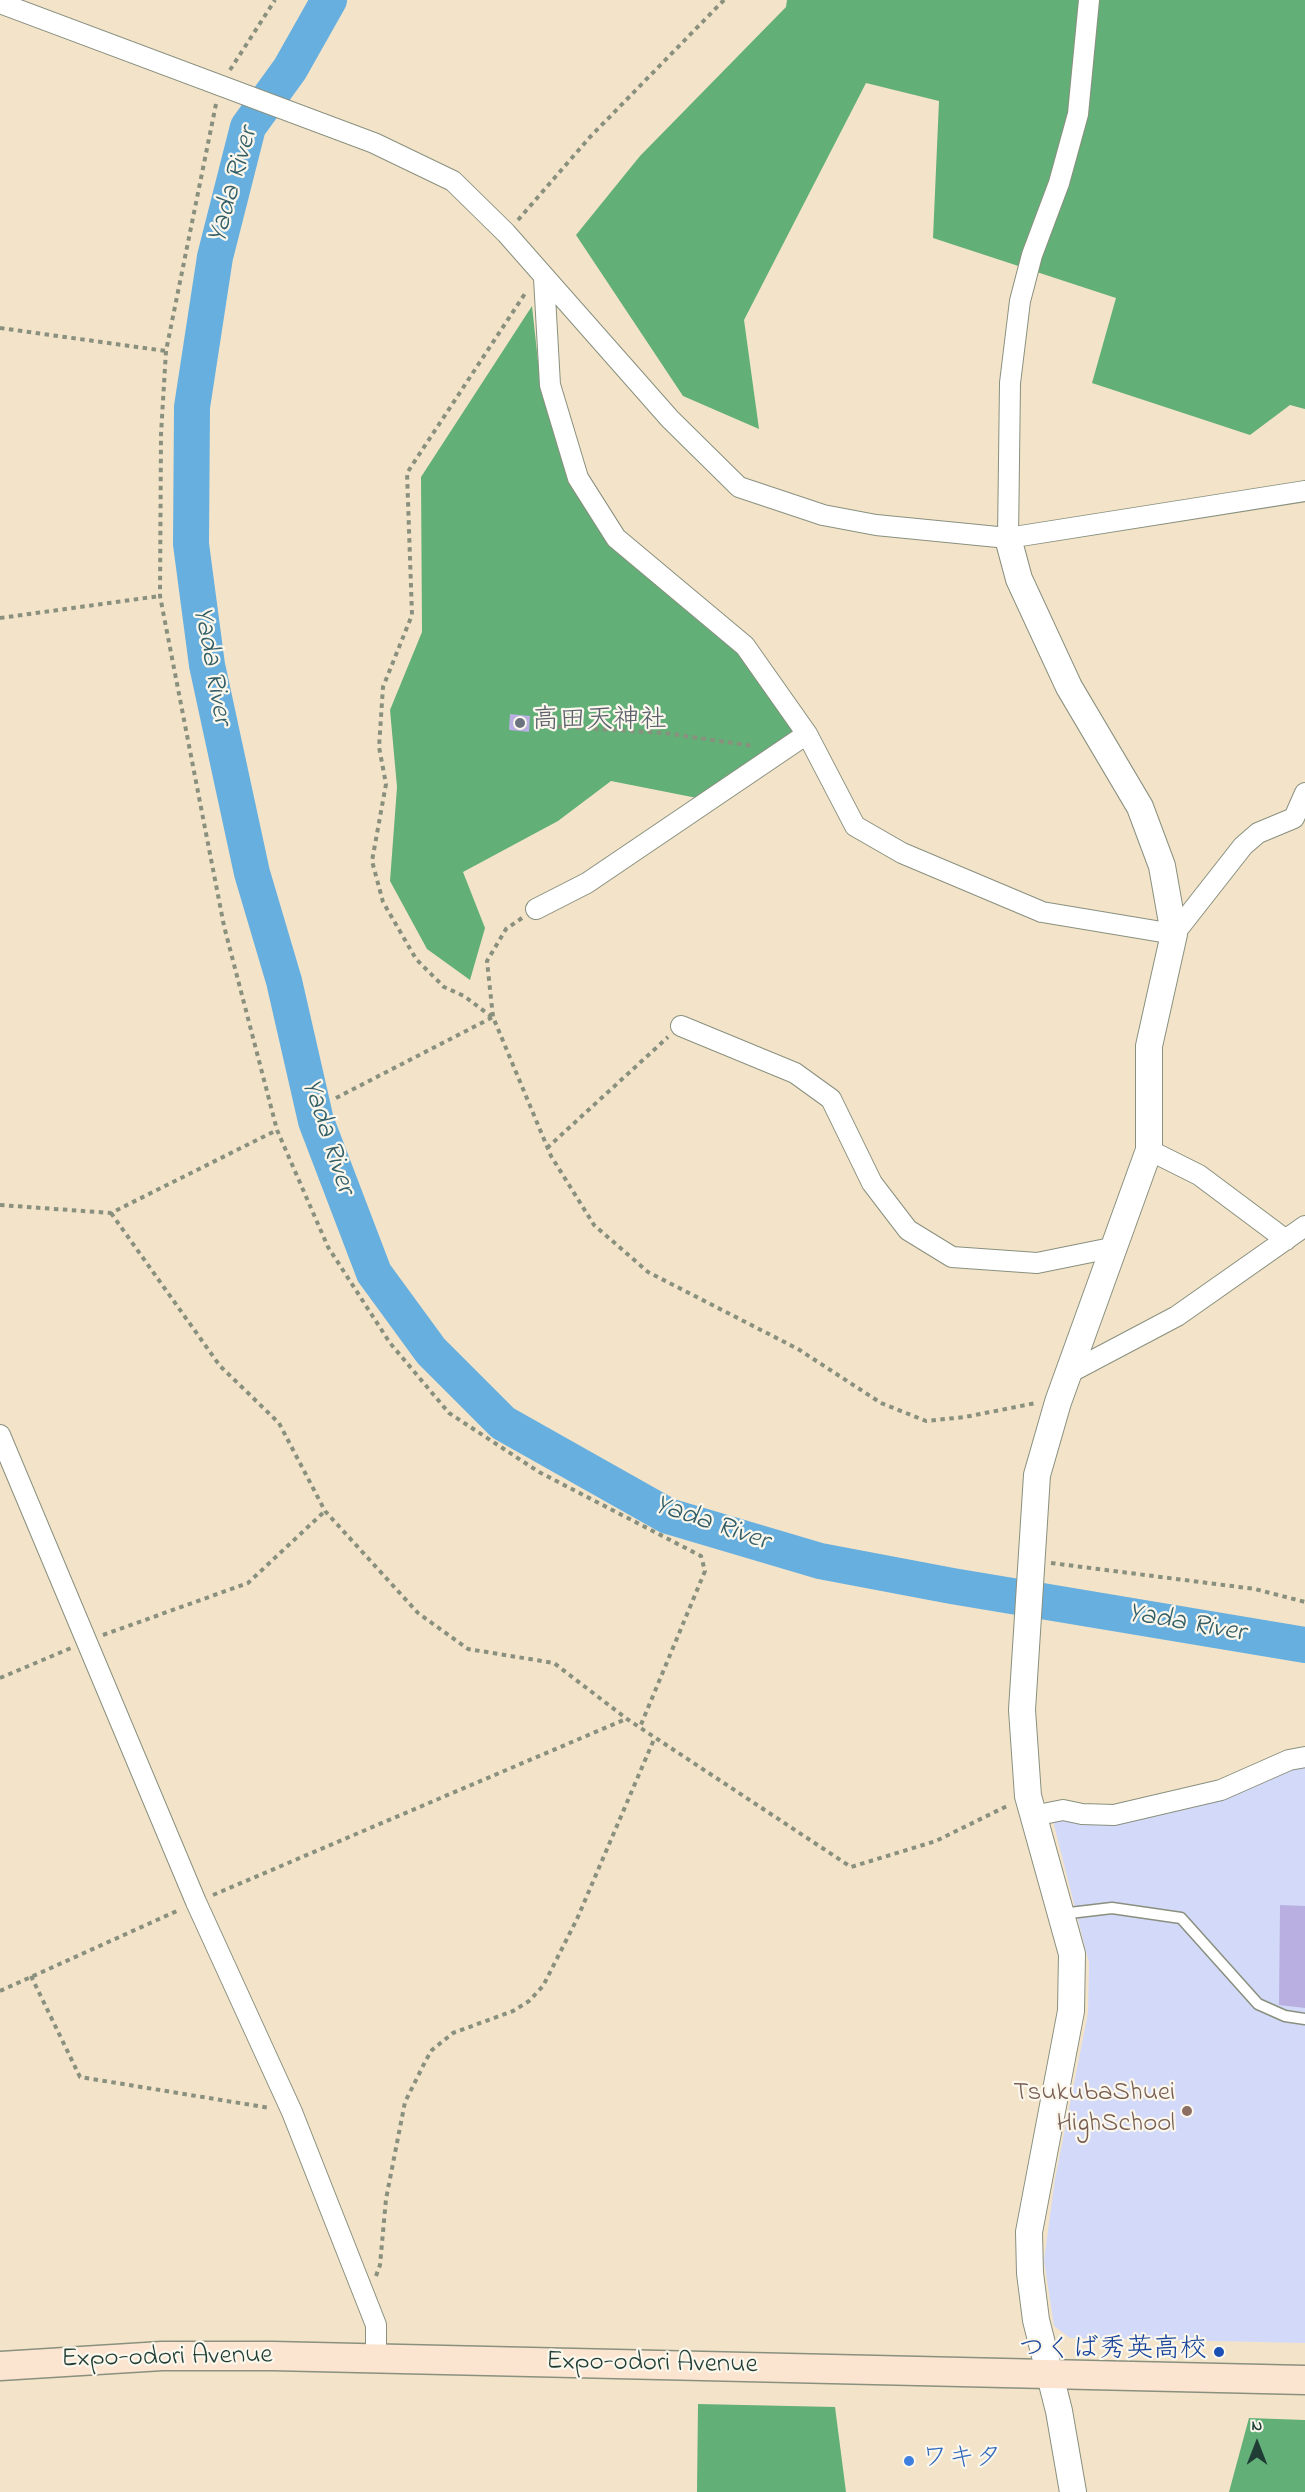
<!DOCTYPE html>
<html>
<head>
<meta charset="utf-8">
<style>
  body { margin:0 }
  #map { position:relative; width:1305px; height:2492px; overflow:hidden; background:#f3e4c9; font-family:"Indie Flower",sans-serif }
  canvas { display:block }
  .north { position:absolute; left:1227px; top:2414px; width:60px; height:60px; -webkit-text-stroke:4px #fbf7ec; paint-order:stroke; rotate:0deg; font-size:16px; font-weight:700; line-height:24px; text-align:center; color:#1f3d34 }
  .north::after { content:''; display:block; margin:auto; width:21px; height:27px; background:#1f3d34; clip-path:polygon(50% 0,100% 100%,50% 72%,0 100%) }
</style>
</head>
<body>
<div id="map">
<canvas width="1305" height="2492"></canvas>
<div class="north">N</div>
</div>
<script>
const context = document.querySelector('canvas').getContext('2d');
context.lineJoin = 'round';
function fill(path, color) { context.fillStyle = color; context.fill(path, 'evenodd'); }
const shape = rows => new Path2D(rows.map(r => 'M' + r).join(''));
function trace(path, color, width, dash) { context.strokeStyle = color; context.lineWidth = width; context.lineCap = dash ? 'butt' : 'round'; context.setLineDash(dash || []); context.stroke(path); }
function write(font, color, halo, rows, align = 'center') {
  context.font = font + ' "Indie Flower","Klee One",sans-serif'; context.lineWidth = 4.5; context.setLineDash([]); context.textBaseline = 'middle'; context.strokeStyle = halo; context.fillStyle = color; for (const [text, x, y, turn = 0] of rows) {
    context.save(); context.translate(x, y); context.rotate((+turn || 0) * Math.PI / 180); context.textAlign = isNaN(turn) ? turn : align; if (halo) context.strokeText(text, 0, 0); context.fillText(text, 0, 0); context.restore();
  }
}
const built = shape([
  [1305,1763,1305,2343,1070,2338,1054,2326,1044,2260,1055,2179,1088,2013,1089,1963,1052,1817,1092,1822]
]);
const forest = shape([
  [787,0,1305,0,1305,409,1290,405,1250,435,1092,383,1116,298,933,238,939,101,866,83,744,320,759,429,683,396,576,235,640,156,786,7],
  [532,306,541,389,571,485,609,545,729,642,765,690,800,728,697,798,611,781,558,821,463,872,485,928,470,980,427,949,390,881,397,787,390,710,422,632,421,477],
  [698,2404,835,2407,846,2492,697,2492],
  [1249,2418,1305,2420,1305,2492,1229,2492]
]);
const river = shape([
  [329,0,290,69,248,127,215,257,192,407,191,544,207,665,252,873,284,981,316,1121,374,1273,431,1351,503,1423,668,1516,820,1561,952,1586,1305,1645]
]);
const building = shape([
  [510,714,530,716,529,732,509,730],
  [1280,1905,1305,1906,1305,2008,1279,2005]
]);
const path = shape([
  [230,70,275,0],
  [216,104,166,351,161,434,160,596,224,926,277,1130,328,1247,390,1343,449,1413,539,1472,701,1556,705,1571,640,1727],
  [518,220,590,137,724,0],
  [0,328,166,351],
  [0,618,160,596],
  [549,726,665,733,753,746],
  [522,918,506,929,487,961,493,1017,551,1156,594,1225,648,1272,798,1349,881,1403,926,1421,965,1417,1036,1403],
  [492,1017,464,996,444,987,416,959,383,902,372,861,386,784,379,747,383,687,412,615,407,473,526,292],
  [336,1098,493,1017],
  [547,1148,668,1037],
  [0,1205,111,1213,277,1130],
  [111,1213,220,1366,279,1423,325,1511,418,1613,468,1649,554,1663,627,1719,851,1867,936,1841,1009,1805],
  [1051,1563,1255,1589,1305,1602],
  [103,1635,248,1583,325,1511],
  [0,1678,71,1648],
  [213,1895,626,1719],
  [31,1976,80,2077,270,2108],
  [0,1991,179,1910],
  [376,2276,380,2265,386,2199,405,2102,426,2060,432,2050,453,2033,513,2011,529,2001,543,1986,577,1919,655,1737]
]);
const service = shape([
  [1061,1914,1112,1908,1181,1918,1258,2004,1285,2016,1305,2019]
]);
const minor = shape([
  [0,3,374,143,453,181,506,233,670,419,739,487,823,515,876,525,1008,538,1305,491],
  [544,278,550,385,578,478,616,538,745,646,807,734,855,826,902,853,1042,912,1174,934,1243,846,1258,833,1294,818,1305,793],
  [1008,538,1010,383,1020,301,1032,255,1059,183,1078,114,1089,0],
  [536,909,587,883,807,734],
  [681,1026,795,1073,831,1099,872,1183,908,1230,952,1257,1037,1263,1116,1247],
  [1149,1150,1199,1175,1286,1240],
  [1071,1372,1177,1316,1305,1226],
  [0,1435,196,1902,292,2112,376,2325,376,2358],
  [1033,1816,1063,1810,1082,1814,1114,1815,1221,1790,1289,1760,1305,1757]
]);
const tertiary = shape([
  [1008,538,1019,579,1069,687,1140,807,1162,866,1174,934,1149,1046,1149,1150,1058,1402,1037,1475,1022,1710,1028,1796,1072,1954,1071,2011,1029,2232,1030,2273,1036,2320,1059,2411,1073,2492]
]);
const secondary = shape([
  [0,2366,162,2356,272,2356,1305,2380]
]);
const markers = [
  [520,723,6,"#6b7280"],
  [1187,2111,6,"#8d6e63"],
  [1219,2352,6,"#1a4fb4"],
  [909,2461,6,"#3f7fe0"]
];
const worshipNames = [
  ["高田天神社",532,723]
];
const educationNames = [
  ["TsukubaShuei",1175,2095],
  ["HighSchool",1175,2126]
];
const transitNames = [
  ["つくば秀英高校",1207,2352]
];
const streetNames = [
  ["Expo-odori Avenue",167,2359,-1],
  ["Expo-odori Avenue",652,2365,1]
];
const shopNames = [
  ["ワキタ",921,2461]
];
const waterNames = [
  ["Yada River",235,186,-74],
  ["Yada River",210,666,80],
  ["Yada River",326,1137,72],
  ["Yada River",711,1525,19],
  ["Yada River",1186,1625,10]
];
fill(built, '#d3d9f9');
fill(forest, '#62af78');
trace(river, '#67afdf', 36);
fill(building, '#b9afe1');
trace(service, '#89907e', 13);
trace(minor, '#89907e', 22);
trace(tertiary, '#89907e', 28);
trace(secondary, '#89907e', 31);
trace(path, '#89907e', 4, [4.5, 4.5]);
trace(service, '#fff', 10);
trace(minor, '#fff', 20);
trace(tertiary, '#fff', 26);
trace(secondary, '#fce5d0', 28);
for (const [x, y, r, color] of markers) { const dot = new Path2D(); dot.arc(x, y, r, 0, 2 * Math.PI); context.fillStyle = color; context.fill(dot); trace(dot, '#fbf7ec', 2); }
write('27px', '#5b616d', '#fbf7ec', worshipNames, 'left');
write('27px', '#785e54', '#fbf7ec', educationNames, 'right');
write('27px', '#164399', '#fbf7ec', transitNames, 'right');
write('27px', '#1f3d34', '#fbf7ec', streetNames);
write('27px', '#366cbe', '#fbf7ec', shopNames, 'left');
write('italic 28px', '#355f67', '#fbf7ec', waterNames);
</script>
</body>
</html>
